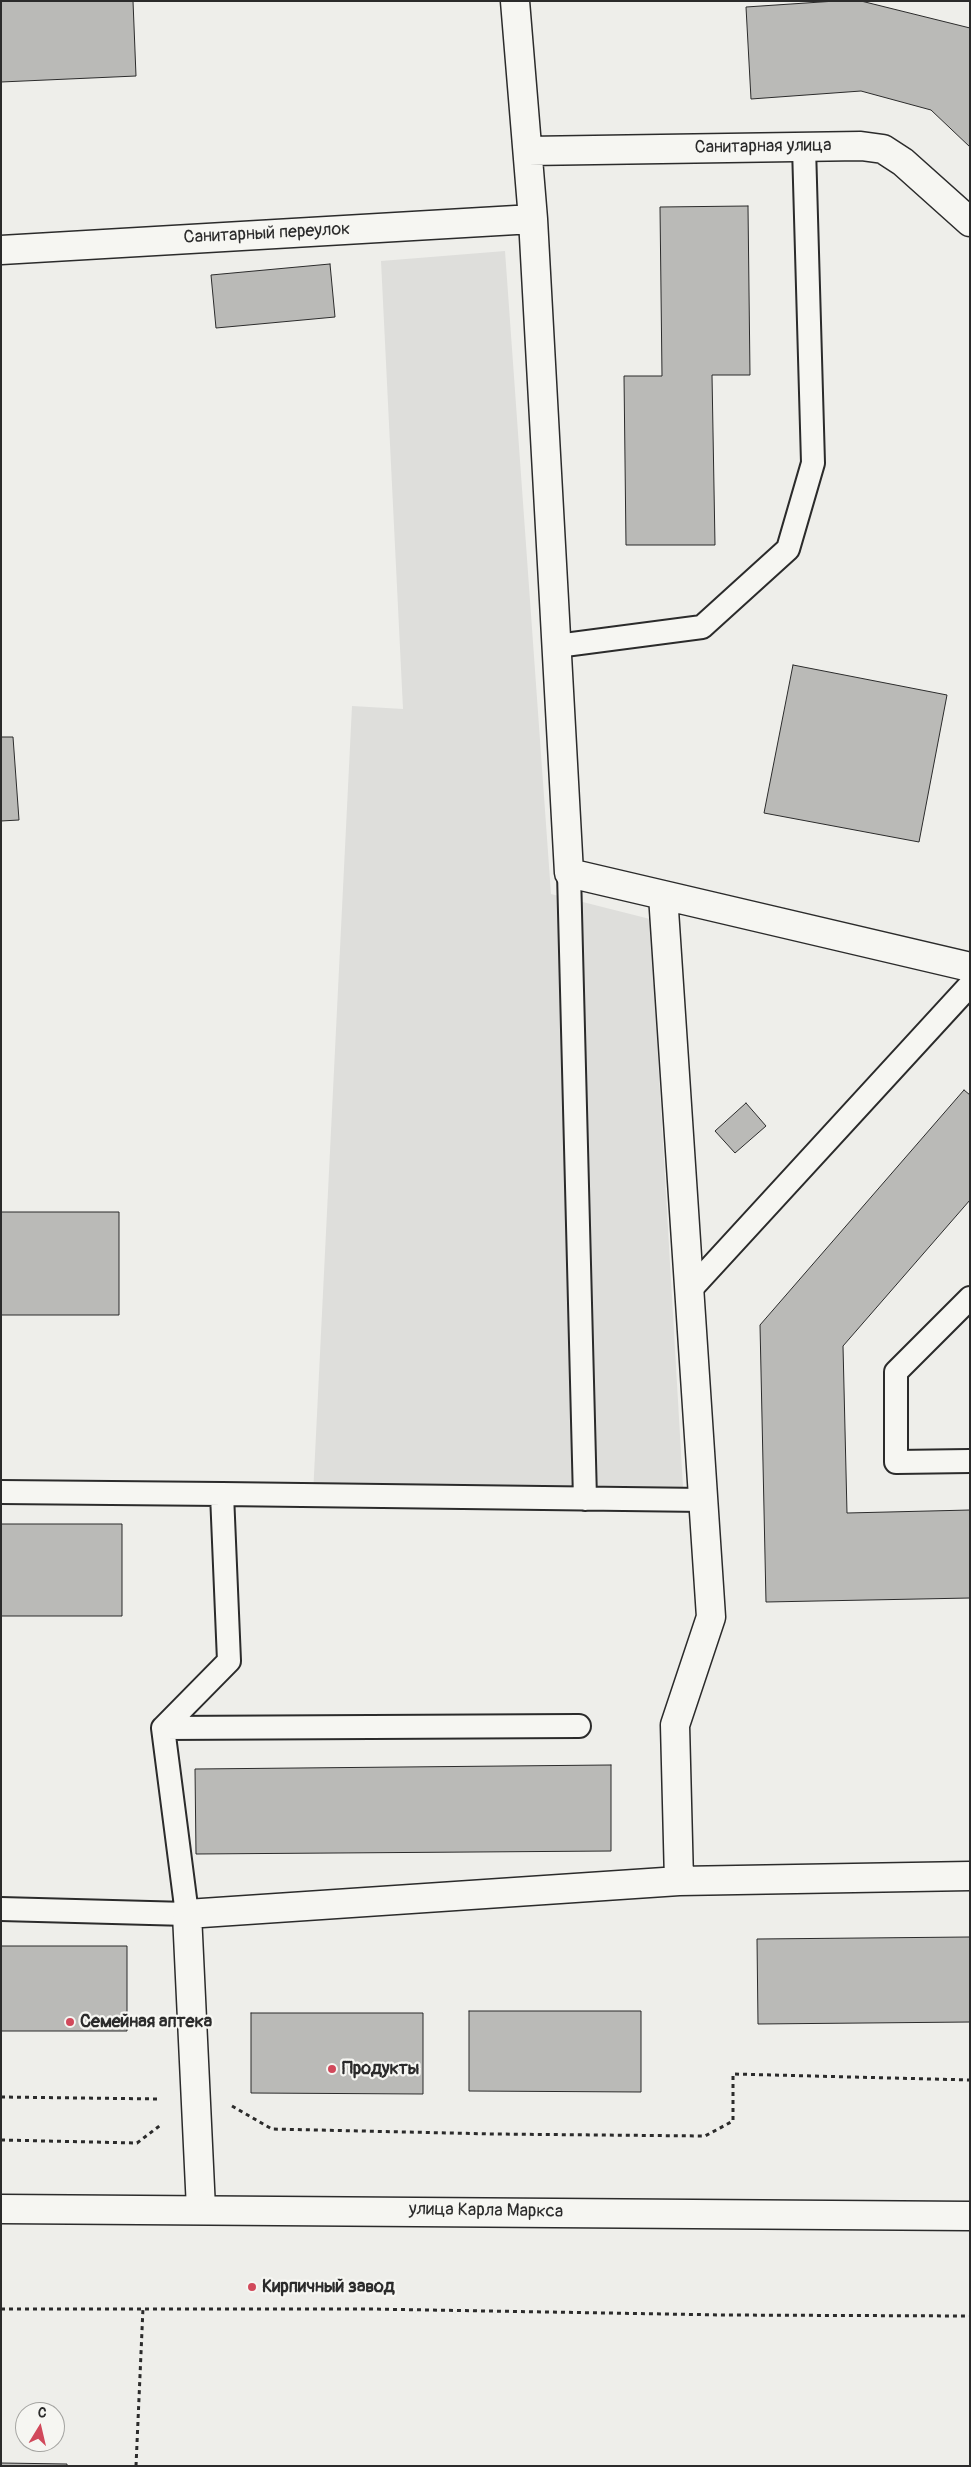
<!DOCTYPE html>
<html>
<head>
<meta charset="utf-8">
<style>
  body { margin:0 }
  #map { position:relative; width:971px; height:2467px; overflow:hidden; background:#eeeeea; font-family:Pangolin,sans-serif }
  canvas { display:block }
  .frame { position:absolute; inset:0; border:2px solid #2b2b2b; pointer-events:none }
  .north { position:absolute; left:15px; top:2402px; width:50px; height:50px; box-sizing:border-box; background:#f6f6f2; border:1px solid #a5a5a2; border-radius:50%; rotate:9deg; font-size:14px; font-weight:700; line-height:20px; text-align:center; color:#2b2b2b }
  .north::after { content:''; display:block; margin:auto; width:18px; height:22px; background:#d1495b; clip-path:polygon(50% 0,100% 100%,50% 72%,0 100%) }
</style>
</head>
<body>
<div id="map">
<canvas width="971" height="2467"></canvas>
<div class="frame"></div>
<div class="north">С</div>
</div>
<script>
const context = document.querySelector('canvas').getContext('2d');
context.lineJoin = 'round';
function fill(path, color) { context.fillStyle = color; context.fill(path, 'evenodd'); }
const shape = rows => new Path2D(rows.map(r => 'M' + r).join(''));
function trace(path, color, width, dash) { context.strokeStyle = color; context.lineWidth = width; context.lineCap = dash ? 'butt' : 'round'; context.setLineDash(dash || []); context.stroke(path); }
function write(font, color, halo, rows, align = 'center') {
  context.font = font + ' Pangolin,sans-serif'; context.lineWidth = 4.5; context.setLineDash([]); context.textBaseline = 'middle'; context.strokeStyle = halo; context.fillStyle = color; for (const [text, x, y, turn = 0] of rows) {
    context.save(); context.translate(x, y); context.rotate((+turn || 0) * Math.PI / 180); context.textAlign = isNaN(turn) ? turn : align; if (halo) context.strokeText(text, 0, 0); context.fillText(text, 0, 0); context.restore();
  }
}
const built = shape([
  [505,251,551,894,650,919,684,1504,313,1495,352,706,403,709,381,261]
]);
const building = shape([
  [1,1,133,1,136,76,1,82,1,1],
  [836,1,861,1,970,28,970,147,931,110,861,91,751,99,746,7,836,1],
  [748,206,750,375,712,375,715,545,626,545,624,376,662,376,660,207,748,206],
  [330,264,335,317,216,328,211,275,330,264],
  [793,665,947,695,919,842,764,813,793,665],
  [1,737,13,737,19,820,1,821,1,737],
  [964,1090,970,1095,970,1200,843,1346,847,1513,970,1510,970,1598,766,1602,760,1325,964,1090],
  [746,1103,766,1126,735,1153,715,1131,746,1103],
  [1,1212,119,1212,119,1315,1,1315,1,1212],
  [1,1524,122,1524,122,1616,1,1616,1,1524],
  [611,1765,611,1851,196,1854,195,1769,611,1765],
  [970,1937,970,2022,758,2024,757,1939,970,1937],
  [1,1946,127,1946,127,2031,1,2031,1,1946],
  [469,2011,641,2011,641,2092,469,2091,469,2011],
  [251,2013,423,2013,423,2094,251,2093,251,2013],
  [1,2463,67,2464,67,2466,1,2466,1,2463]
]);
const path = shape([
  [1,2097,161,2099],
  [232,2106,272,2129,494,2134,705,2136,733,2121,733,2074,970,2080],
  [1,2140,137,2143,162,2124],
  [1,2309,370,2309,724,2315,970,2316],
  [136,2466,143,2308]
]);
const service = shape([
  [557,646,702,627,788,549,813,463,804,147],
  [569,873,585,1499],
  [690,1290,970,985],
  [970,1298,896,1372,896,1462,970,1461],
  [1,1492,222,1494,229,1661,163,1728,187,1914,1,1909],
  [222,1494,704,1500],
  [163,1728,579,1726]
]);
const minor = shape([
  [515,1,533,219,569,873,663,895,711,1617,675,1725,679,1881],
  [528,151,861,146,883,149,903,162,970,222],
  [1,250,533,219],
  [663,895,970,967],
  [201,2209,187,1914,679,1881,970,1876]
]);
const trunk = shape([
  [1,2209,970,2216]
]);
const markers = [
  [70,2022,5,"#d1495b"],
  [332,2069,5,"#d1495b"],
  [252,2287,5,"#d1495b"]
];
const streetNames = [
  ["Санитарная улица",763,147,-1],
  ["Санитарный переулок",267,234,-3],
  ["улица Карла Маркса",486,2211,1]
];
const poiNames = [
  ["Семейная аптека",80,2022],
  ["Продукты",342,2069],
  ["Кирпичный завод",262,2287]
];
fill(built, '#dededb');
fill(building, '#babab7');
trace(building, '#2b2b2b', 1);
trace(service, '#2b2b2b', 26);
trace(minor, '#2b2b2b', 31);
trace(trunk, '#2b2b2b', 31);
trace(path, '#2b2b2b', 3, [4, 4]);
trace(service, '#f6f6f2', 22);
trace(minor, '#f6f6f2', 28);
trace(trunk, '#f6f6f2', 28);
for (const [x, y, r, color] of markers) { const dot = new Path2D(); dot.arc(x, y, r, 0, 2 * Math.PI); context.fillStyle = color; context.fill(dot); trace(dot, '#f6f6f2', 2); }
write('18px', '#2b2b2b', '#f6f6f2', streetNames);
write('bold 18px', '#2b2b2b', '#f6f6f2', poiNames, 'left');
</script>
</body>
</html>
